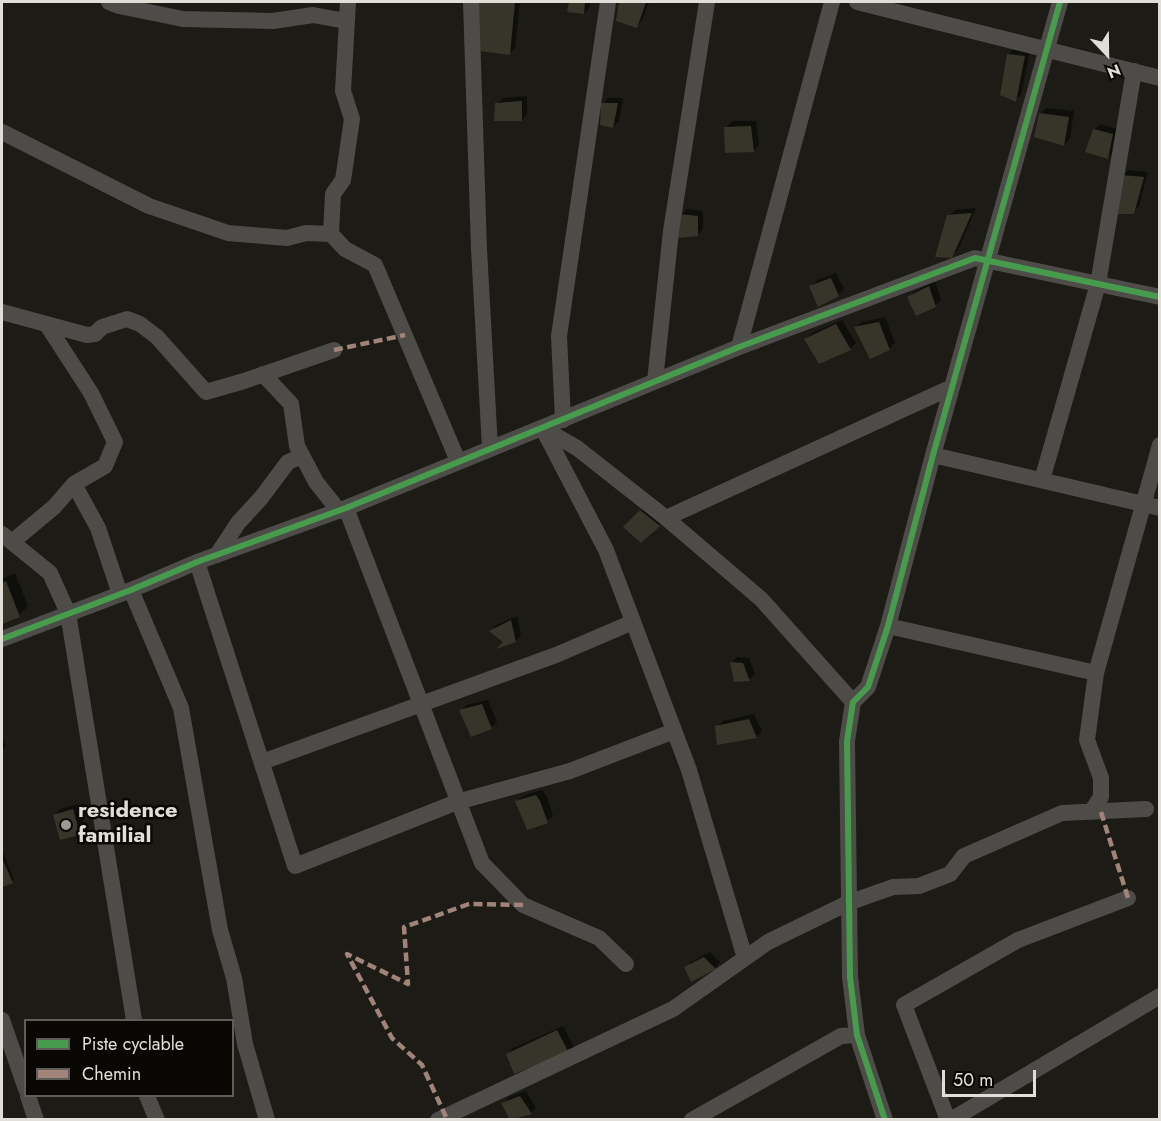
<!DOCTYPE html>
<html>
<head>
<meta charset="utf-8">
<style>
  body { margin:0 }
  #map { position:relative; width:1161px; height:1121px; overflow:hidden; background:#1c1b16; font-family:Jost,sans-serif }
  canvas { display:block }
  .frame { position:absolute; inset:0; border:3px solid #e1ded7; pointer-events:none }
  .legend { position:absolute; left:24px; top:1019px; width:210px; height:78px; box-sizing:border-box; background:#090704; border:2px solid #5f5d58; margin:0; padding:8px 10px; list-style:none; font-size:18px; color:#e1ded7 }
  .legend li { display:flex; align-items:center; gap:12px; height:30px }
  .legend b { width:30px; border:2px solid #5f5d58 }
  .north { position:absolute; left:1077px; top:24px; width:60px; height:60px; -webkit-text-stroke:4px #090704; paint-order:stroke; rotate:158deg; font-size:16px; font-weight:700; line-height:24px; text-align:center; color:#e1ded7 }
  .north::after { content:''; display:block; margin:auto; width:21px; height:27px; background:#e1ded7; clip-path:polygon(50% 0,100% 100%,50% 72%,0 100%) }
  .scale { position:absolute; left:942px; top:1070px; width:94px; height:27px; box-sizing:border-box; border:3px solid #e1ded7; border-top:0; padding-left:8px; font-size:18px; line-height:21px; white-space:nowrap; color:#e1ded7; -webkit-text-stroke:4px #090704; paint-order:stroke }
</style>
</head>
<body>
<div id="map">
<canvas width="1161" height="1121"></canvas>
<div class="frame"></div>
<ul class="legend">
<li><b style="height:8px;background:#469c4c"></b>Piste cyclable</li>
<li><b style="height:8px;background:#a18479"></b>Chemin</li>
</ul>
<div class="north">N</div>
<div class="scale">50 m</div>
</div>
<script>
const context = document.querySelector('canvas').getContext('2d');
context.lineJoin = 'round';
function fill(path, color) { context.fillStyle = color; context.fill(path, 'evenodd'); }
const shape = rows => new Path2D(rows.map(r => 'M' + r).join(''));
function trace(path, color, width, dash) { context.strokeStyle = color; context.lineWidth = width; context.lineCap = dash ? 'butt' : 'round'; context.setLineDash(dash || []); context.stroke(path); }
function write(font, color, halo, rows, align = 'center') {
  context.font = font + ' Jost,sans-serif'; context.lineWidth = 5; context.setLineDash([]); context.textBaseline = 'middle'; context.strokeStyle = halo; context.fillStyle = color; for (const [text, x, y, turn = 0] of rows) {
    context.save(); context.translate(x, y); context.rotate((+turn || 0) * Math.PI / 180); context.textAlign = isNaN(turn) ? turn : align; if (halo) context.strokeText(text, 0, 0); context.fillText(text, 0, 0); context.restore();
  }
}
const shadow = shape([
  [480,2,520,2,515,48,509,54,480,50],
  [570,2,590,2,590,7,584,13,568,11],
  [621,2,649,2,642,20,637,26,618,20],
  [1014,48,1030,51,1021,95,1016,100,1009,54],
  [527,96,527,114,522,120,497,104,503,98],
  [608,98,623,98,619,121,613,127,602,104],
  [1046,108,1074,111,1070,139,1064,145,1040,114],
  [732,121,756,121,759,145,753,151,726,127],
  [1100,124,1118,129,1114,151,1108,157,1094,130],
  [1128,170,1148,172,1139,206,1133,212,1123,176],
  [976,208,958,250,952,256,949,216,955,210],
  [687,209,703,211,703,229,698,235,681,215],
  [836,273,844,289,838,295,811,286,817,280],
  [935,281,941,300,935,306,909,297,914,292],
  [885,317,895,343,889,349,856,327,862,322],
  [842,320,856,343,851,348,820,362,806,339,812,333],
  [647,505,664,520,641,541,625,527],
  [15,573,28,606,19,615,2,622,2,579],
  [517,616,521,635,516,641,505,642,491,630,496,625],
  [737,657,749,658,755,674,750,679,735,681,731,663],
  [488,700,497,722,491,728,461,711,466,705],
  [754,714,762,731,756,737,717,727,723,721],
  [2,735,6,747,2,750],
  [542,790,546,795,553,816,547,821,517,801,523,796],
  [78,804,85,828,79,833,55,815,60,809],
  [2,850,14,880,2,886],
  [710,952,720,962,715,968,692,980,686,967,691,962],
  [563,1026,574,1047,568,1052,508,1054,513,1048],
  [526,1091,536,1108,531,1113,512,1120,503,1103,509,1097]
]);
const building = shape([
  [479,2,515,2,510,55,479,51],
  [569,2,585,2,584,14,567,12],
  [619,2,646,2,637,28,616,21],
  [1007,54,1025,56,1016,102,1000,95],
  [522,101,522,121,494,121,495,103],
  [601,103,618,103,613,128,600,125],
  [1039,113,1069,117,1064,146,1034,137],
  [751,126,754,152,725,153,724,127],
  [1093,129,1113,134,1108,159,1085,152],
  [1121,175,1144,177,1134,214,1118,214],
  [972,213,952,258,935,257,947,215],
  [679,214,698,216,698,236,676,238],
  [831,278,839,296,818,307,809,286],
  [929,286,936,307,916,316,907,297],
  [879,322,890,350,870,359,854,327],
  [836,324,851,350,819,364,804,339],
  [640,510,660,526,641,543,623,527],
  [6,581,20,617,2,624,2,583],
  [511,620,516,642,496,649,503,642,489,631],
  [730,662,743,663,750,681,734,682],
  [482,704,492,729,471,737,459,710],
  [749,719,757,738,717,745,715,726],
  [536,795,540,801,548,823,527,830,515,801],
  [73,809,80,835,60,840,53,815],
  [2,858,13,883,2,887],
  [704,957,716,969,691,982,684,967],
  [557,1030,569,1053,514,1074,506,1054],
  [520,1096,532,1114,510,1120,501,1103]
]);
const minor = shape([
  [109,2,119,6,183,19,273,21,313,15,346,21],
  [348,2,343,91,352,119,343,180,333,194,331,234,345,249,375,265,458,461],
  [471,2,479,249,490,448],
  [857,2,1160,78],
  [2,132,149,206,228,233,287,238,306,233,331,234],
  [2,312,87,335,95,334,102,327,127,319,140,324,157,337,206,392,244,381,334,350],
  [47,325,91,393,115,442,105,466,74,484,98,528,120,594],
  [739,347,832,2],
  [263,374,291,404,297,446,316,482,339,511],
  [655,381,671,231,707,2],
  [563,420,559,336,608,2],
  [543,429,606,550,689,770,745,958],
  [544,429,577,448,666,518,761,599,853,702],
  [933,455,1160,508],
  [1042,480,1098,284,1134,71],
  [346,508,482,863,523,905,599,938,626,964],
  [666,518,952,387],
  [2,534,50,573,68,613,134,1020],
  [12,542,54,507,74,484],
  [217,555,238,523,261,498,288,462,302,456],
  [197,562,295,866,457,802,570,771,674,731],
  [131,590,181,708,220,930,234,978,245,1044,267,1120],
  [888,626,1096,673],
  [2,639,131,590,197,562,346,508,739,347,975,258,1160,297],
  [262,762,556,655,633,622],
  [1091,812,1101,797,1101,778,1087,740,1096,673,1160,445],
  [2,1020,26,1089],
  [28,1096,36,1120],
  [147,1096,157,1120],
  [438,1120,673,1009,768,942,848,903,893,887,919,886,950,874,964,856,1062,813,1146,809],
  [692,1120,841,1036,857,1035],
  [885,1120,857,1035,850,977,847,741,853,702,868,687,888,626,933,455,1060,2],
  [948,1120,904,1005,1018,940,1128,898],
  [951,1120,1160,996]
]);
const quiet = shape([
  [334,350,405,335],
  [1101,812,1128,898],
  [446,1117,422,1065,392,1038,347,954,408,984,404,927,469,904,523,905]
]);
const cycleway = shape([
  [2,639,131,590,197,562,346,508,739,347,975,258,1160,297],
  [885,1120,857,1035,850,977,847,741,853,702,868,687,888,626,933,455,1060,2]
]);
const markers = [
  [66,825,6,"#9c9a93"]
];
const poiNames = [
  ["residence",78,812],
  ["familial",78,837]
];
fill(shadow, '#0007');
fill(building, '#37342a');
trace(minor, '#4d4c48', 16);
trace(quiet, '#a18479', 4.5, [9, 4.5]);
trace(cycleway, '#469c4c', 6);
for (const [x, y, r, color] of markers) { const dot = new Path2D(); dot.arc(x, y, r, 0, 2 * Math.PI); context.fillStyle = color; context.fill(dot); trace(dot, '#090704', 2); }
write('bold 22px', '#e1ded7', '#090704', poiNames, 'left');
</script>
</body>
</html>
